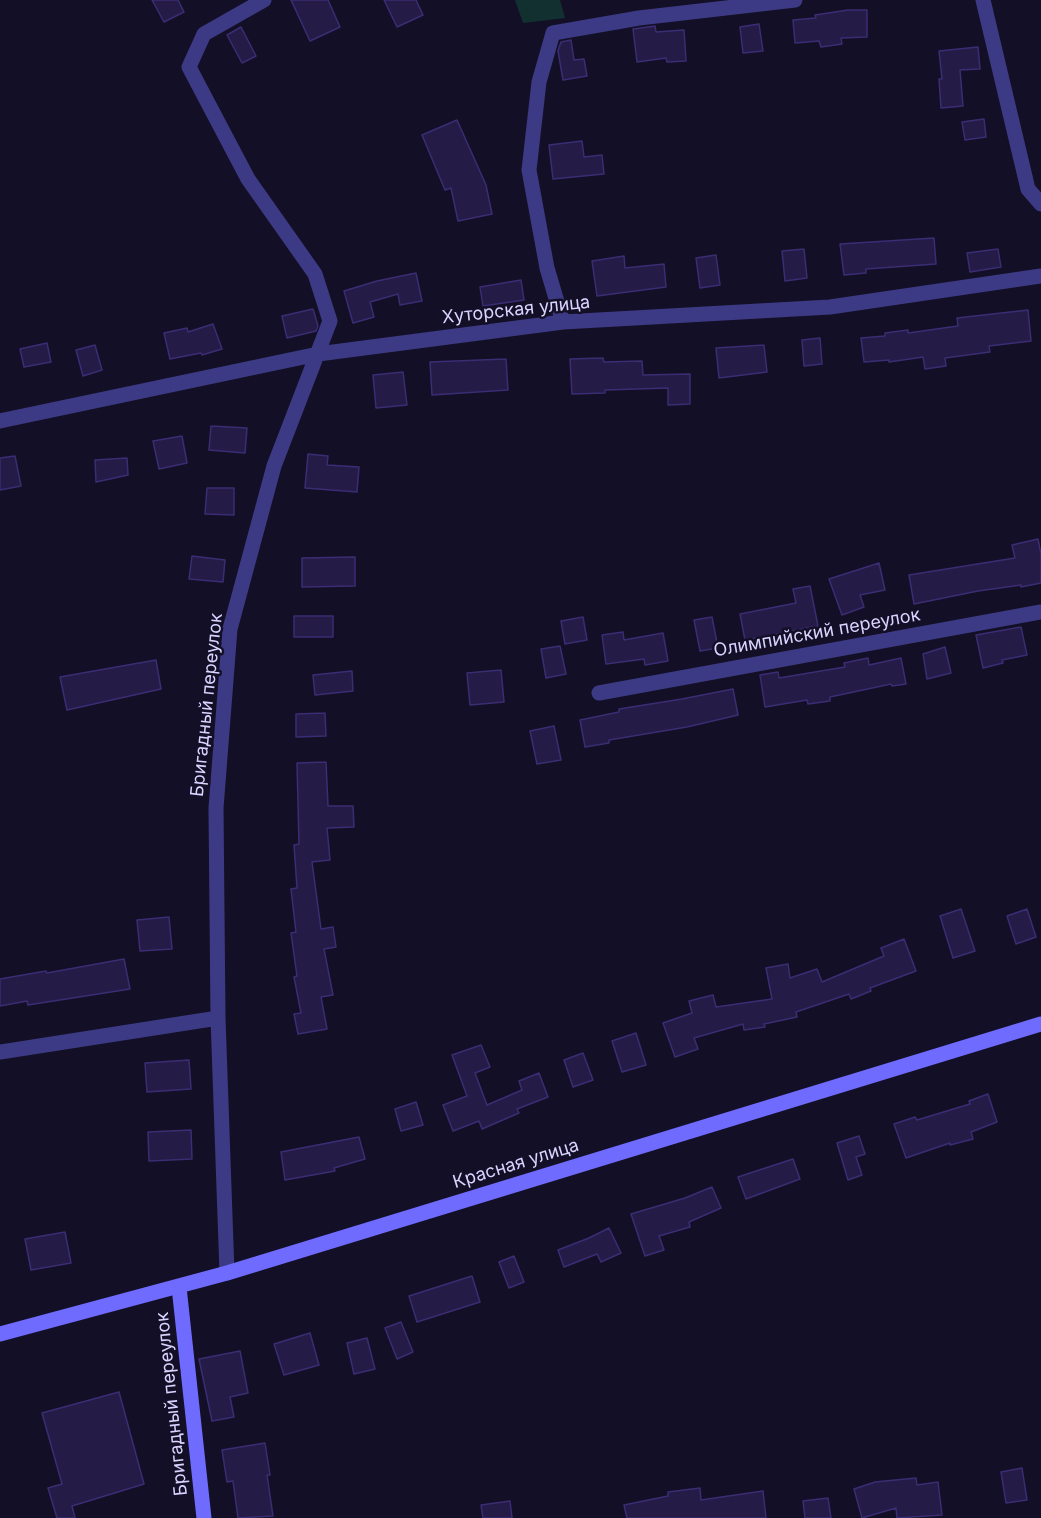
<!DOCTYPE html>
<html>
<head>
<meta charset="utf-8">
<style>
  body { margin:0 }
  canvas { display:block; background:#130f26 }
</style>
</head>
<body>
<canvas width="1041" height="1518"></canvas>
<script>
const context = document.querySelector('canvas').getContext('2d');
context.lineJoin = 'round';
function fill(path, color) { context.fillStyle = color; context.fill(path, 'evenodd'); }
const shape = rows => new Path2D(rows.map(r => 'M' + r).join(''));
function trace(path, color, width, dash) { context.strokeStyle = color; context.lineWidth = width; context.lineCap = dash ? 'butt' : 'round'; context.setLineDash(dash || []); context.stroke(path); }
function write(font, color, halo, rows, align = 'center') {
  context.font = font + ' Inter,sans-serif'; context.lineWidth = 5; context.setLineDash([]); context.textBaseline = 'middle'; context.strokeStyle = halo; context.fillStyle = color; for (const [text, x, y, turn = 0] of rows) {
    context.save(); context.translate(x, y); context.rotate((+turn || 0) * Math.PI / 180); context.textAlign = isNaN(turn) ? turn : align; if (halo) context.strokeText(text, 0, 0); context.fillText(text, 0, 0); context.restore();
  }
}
const green = shape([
  [515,0,560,0,565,18,523,23]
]);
const building = shape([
  [152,0,178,0,184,12,164,22,152,0],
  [291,0,328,0,340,27,310,41,291,0],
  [384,0,416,0,423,15,397,27,384,0],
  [848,10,867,10,867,37,841,38,842,44,821,47,819,41,795,43,793,20,816,18,815,15,848,10],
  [759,24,763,51,743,53,740,27,759,24],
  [655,26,656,32,684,30,686,61,667,62,666,58,637,62,633,29,655,26],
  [241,27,256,56,242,63,227,35,241,27],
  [571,40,574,60,584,59,587,76,563,80,558,51,561,42,571,40],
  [978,47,980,69,960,70,963,106,941,108,939,79,942,79,939,51,978,47],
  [984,119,986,137,965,140,962,122,984,119],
  [457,120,486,185,492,214,458,221,451,188,445,190,422,135,457,120],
  [582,141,584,157,602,155,604,174,553,179,549,145,582,141],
  [934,238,936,264,866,269,866,273,844,275,840,244,934,238],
  [804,249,807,278,785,281,782,251,804,249],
  [998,249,1001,267,970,272,967,253,998,249],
  [716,255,720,285,700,288,696,258,716,255],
  [624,256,625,268,664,264,666,287,597,296,592,261,624,256],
  [416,273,422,301,400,305,398,294,370,302,374,317,353,323,344,291,377,281,416,273],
  [521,280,524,300,483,306,480,287,521,280],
  [313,309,318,326,316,331,287,338,282,316,313,309],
  [1028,310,1031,341,989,346,990,352,945,358,946,366,925,369,923,357,889,362,889,360,864,362,861,338,885,336,885,333,908,330,908,333,958,326,957,318,1028,310],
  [213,324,222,349,202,355,201,353,170,359,164,333,187,328,188,332,213,324],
  [820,338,822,364,804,366,802,340,820,338],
  [47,343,51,362,24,367,20,349,47,343],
  [95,345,102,370,83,376,76,350,95,345],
  [764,345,767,372,719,378,716,348,764,345],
  [603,358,604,362,642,361,643,375,690,374,690,404,668,405,668,388,605,390,605,393,572,394,570,359,603,358],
  [506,359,508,390,432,395,430,362,506,359],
  [403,372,407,405,376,408,373,375,403,372],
  [211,426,247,428,245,453,209,450,211,426],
  [182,436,187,463,159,469,153,441,182,436],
  [308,454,328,456,327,465,359,467,357,492,305,488,308,454],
  [15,456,21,486,0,490,0,458,15,456],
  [127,458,128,475,96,482,95,460,127,458],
  [207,488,234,488,234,515,205,514,207,488],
  [1038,539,1041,554,1041,583,1021,587,1021,585,978,591,914,604,909,575,1015,558,1012,545,1038,539],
  [192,556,225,560,223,582,189,579,192,556],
  [355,557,355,586,302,587,302,558,355,557],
  [879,563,885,590,860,595,864,607,842,615,829,579,879,563],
  [810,586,818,626,745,640,740,614,796,603,793,589,810,586],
  [294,616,333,616,333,637,294,637,294,616],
  [583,617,587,640,565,644,561,621,583,617],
  [712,617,718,648,700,651,694,620,712,617],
  [1021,627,1027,655,1002,660,1003,663,983,668,976,635,1021,627],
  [623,632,624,640,663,633,668,661,645,665,644,659,606,664,602,635,623,632],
  [560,646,566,674,546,678,541,649,560,646],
  [945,647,951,673,927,679,923,654,945,647],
  [868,658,869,665,901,658,906,684,892,686,891,684,830,697,830,701,808,704,807,700,765,707,760,675,778,672,779,678,845,667,844,663,868,658],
  [156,660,161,689,67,710,60,677,156,660],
  [501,670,504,702,470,705,467,673,501,670],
  [352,671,353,691,315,695,313,675,352,671],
  [733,689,738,715,687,727,609,740,609,743,585,747,580,720,619,712,619,709,682,699,733,689],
  [325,713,326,736,296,737,296,714,325,713],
  [554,726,561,760,537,764,530,731,554,726],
  [326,762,328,806,353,806,354,827,327,828,330,860,312,862,321,929,333,927,336,947,324,949,333,995,321,997,327,1029,298,1034,294,1014,301,1013,294,977,297,976,291,933,296,932,291,889,297,888,294,845,299,844,297,763,326,762],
  [961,909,975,951,953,958,940,916,961,909],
  [1027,909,1036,937,1016,944,1007,916,1027,909],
  [169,917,172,949,140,951,137,920,169,917],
  [904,939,916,971,870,988,871,991,851,999,849,994,796,1012,797,1017,764,1024,765,1027,744,1030,743,1024,694,1038,698,1049,675,1057,663,1023,692,1013,689,1001,713,995,716,1007,772,999,766,968,788,964,790,978,817,969,822,982,884,956,881,948,904,939],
  [124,959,130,989,28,1005,27,1001,0,1006,0,979,46,971,47,973,124,959],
  [636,1033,646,1065,622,1072,612,1041,636,1033],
  [481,1045,490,1067,475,1073,487,1105,522,1090,519,1081,539,1073,548,1097,517,1109,519,1113,482,1129,479,1121,453,1131,443,1105,467,1096,452,1055,481,1045],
  [583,1053,593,1080,573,1087,564,1060,583,1053],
  [189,1060,191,1089,147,1092,145,1063,189,1060],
  [988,1094,997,1122,971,1132,973,1139,950,1145,950,1143,906,1158,894,1124,915,1117,917,1120,970,1104,969,1101,988,1094],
  [416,1102,423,1125,401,1131,395,1109,416,1102],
  [191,1130,192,1159,149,1161,148,1132,191,1130],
  [859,1136,865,1154,856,1157,862,1175,848,1180,837,1143,859,1136],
  [359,1137,365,1159,334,1168,335,1171,285,1180,281,1152,359,1137],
  [793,1159,800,1179,746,1199,738,1177,793,1159],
  [712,1187,721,1208,689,1222,690,1227,659,1236,664,1250,645,1256,631,1214,685,1198,712,1187],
  [609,1228,621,1253,601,1262,597,1254,564,1267,558,1250,589,1238,609,1228],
  [65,1232,71,1263,31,1270,25,1239,65,1232],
  [514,1256,524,1282,509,1288,499,1262,514,1256],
  [472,1276,480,1302,417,1322,409,1296,472,1276],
  [401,1322,413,1352,397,1359,385,1328,401,1322],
  [310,1333,319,1365,284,1375,274,1344,310,1333],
  [367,1338,375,1369,354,1374,347,1343,367,1338],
  [240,1351,248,1393,230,1397,234,1417,212,1421,199,1359,240,1351],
  [119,1392,144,1484,72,1506,75,1518,57,1518,48,1488,62,1484,42,1413,119,1392],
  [265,1443,270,1475,267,1475,273,1516,238,1518,233,1481,227,1482,222,1450,265,1443],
  [1022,1468,1027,1500,1006,1503,1001,1472,1022,1468],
  [916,1478,917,1485,938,1482,942,1515,897,1518,896,1508,862,1518,854,1489,875,1482,916,1478],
  [700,1488,701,1500,763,1491,766,1518,627,1518,624,1505,668,1496,668,1492,700,1488],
  [828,1498,831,1518,805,1518,803,1501,828,1498],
  [510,1501,512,1518,483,1518,481,1505,510,1501]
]);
const street = shape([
  [983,0,1028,189,1041,204],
  [563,322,547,268,529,170,539,82,553,33,639,18,795,0],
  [0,421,318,354,563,322,830,307,1041,276],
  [599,693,1041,612],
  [0,1052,218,1018],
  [227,1273,218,1018,216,808,230,629,274,466,330,321,315,274,248,179,189,67,204,34,264,0]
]);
const secondary = shape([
  [179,1287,204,1518],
  [0,1334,227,1273,1041,1024]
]);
const streetNames = [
  ["Хуторская улица",516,310,-6],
  ["Олимпийский переулок",817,633,-10],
  ["Бригадный переулок",207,705,-84],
  ["Красная улица",516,1164,-17],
  ["Бригадный переулок",172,1404,-96]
];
fill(green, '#12302f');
fill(building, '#241b47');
trace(building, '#3b2d73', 1.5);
trace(street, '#3d3a85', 15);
trace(secondary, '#6f6bff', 15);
write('18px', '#d9d4ff', '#130f26', streetNames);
</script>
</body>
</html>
